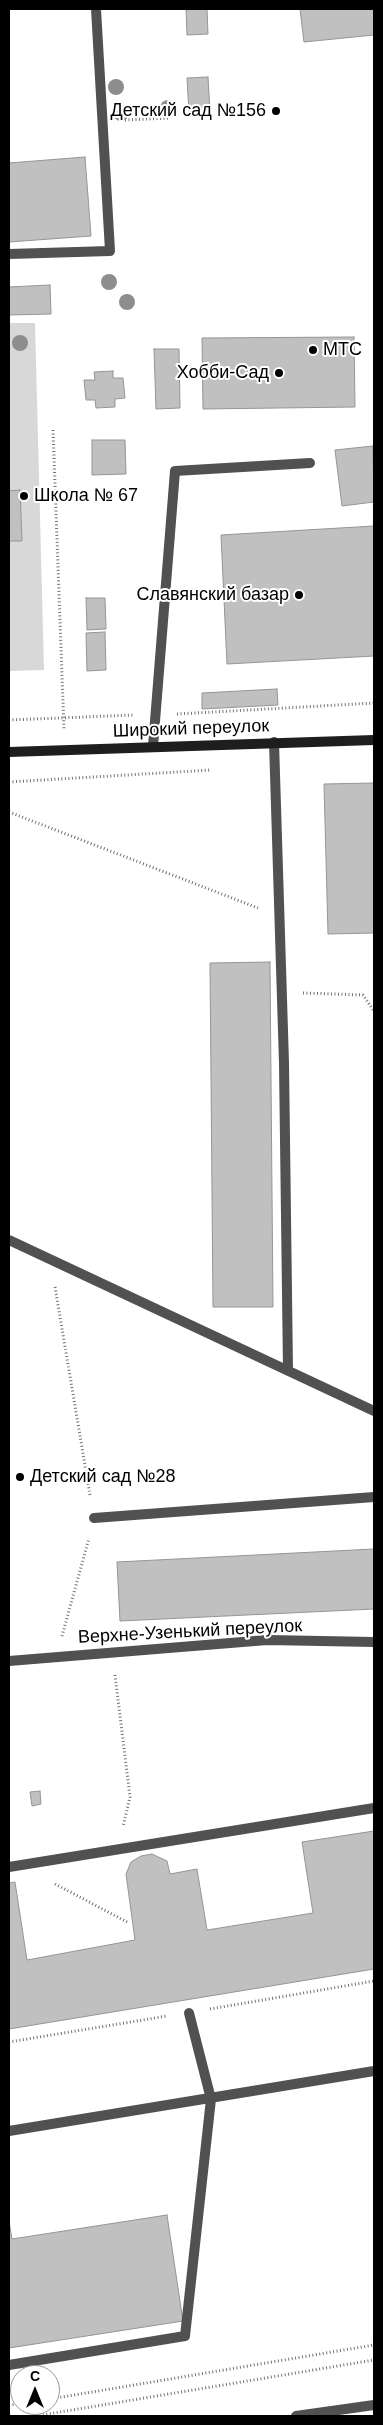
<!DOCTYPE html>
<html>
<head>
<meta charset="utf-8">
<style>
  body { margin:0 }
  #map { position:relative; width:383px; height:2425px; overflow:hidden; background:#fff; font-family:Arial,sans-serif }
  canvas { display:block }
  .frame { position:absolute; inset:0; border:10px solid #000; pointer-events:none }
  .north { position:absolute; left:10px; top:2365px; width:50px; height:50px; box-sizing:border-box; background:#fff; border:1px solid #999; border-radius:50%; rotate:0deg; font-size:14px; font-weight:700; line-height:20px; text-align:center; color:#000 }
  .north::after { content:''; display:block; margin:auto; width:18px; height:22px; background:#000; clip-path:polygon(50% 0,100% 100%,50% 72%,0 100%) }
</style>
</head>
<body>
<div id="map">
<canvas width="383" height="2425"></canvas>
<div class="frame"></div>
<div class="north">С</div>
</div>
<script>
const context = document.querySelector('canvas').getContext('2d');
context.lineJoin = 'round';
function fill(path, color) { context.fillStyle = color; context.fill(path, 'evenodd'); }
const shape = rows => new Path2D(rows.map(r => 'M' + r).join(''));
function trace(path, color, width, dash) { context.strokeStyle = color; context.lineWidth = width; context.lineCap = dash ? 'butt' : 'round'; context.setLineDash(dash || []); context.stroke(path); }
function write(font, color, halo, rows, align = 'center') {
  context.font = font + ' Arial,sans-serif'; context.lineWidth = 4; context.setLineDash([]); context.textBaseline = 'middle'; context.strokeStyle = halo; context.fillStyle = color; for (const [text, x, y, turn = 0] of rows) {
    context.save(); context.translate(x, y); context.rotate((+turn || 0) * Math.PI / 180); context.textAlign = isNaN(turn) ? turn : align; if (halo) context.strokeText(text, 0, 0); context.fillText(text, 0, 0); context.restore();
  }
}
const green = shape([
  [9,323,35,323,44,670,9,671]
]);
const building = shape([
  [186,9,207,9,208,34,187,35,186,9],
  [300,9,374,9,374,35,304,42,300,9],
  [208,77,210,112,189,113,187,78,208,77],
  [85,157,91,236,9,242,9,163,85,157],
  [50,285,51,314,9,315,9,287,50,285],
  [354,337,355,407,203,409,202,338,354,337],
  [154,349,179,349,180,408,156,409,154,349],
  [113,371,113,378,123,378,125,398,115,399,115,407,96,408,95,400,86,400,84,380,95,380,94,372,113,371],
  [92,440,125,440,126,474,92,475,92,440],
  [373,446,374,502,342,506,335,450,373,446],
  [20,490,22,541,9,541,9,491,20,490],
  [374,526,374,656,227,664,221,535,374,526],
  [86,598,105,598,106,629,87,630,86,598],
  [105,632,106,670,87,671,86,633,105,632],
  [277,689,278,705,202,709,202,693,277,689],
  [374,783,374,933,328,934,324,784,374,783],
  [270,962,273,1307,213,1307,210,963,270,962],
  [374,1549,374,1609,120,1621,117,1562,374,1549],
  [40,1791,41,1804,32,1806,30,1792,40,1791],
  [374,1831,374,1969,9,2029,9,1883,15,1882,27,1960,135,1940,126,1874,131,1862,141,1856,152,1854,167,1861,170,1874,197,1869,207,1930,313,1913,302,1842,374,1831],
  [167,2215,183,2321,9,2348,9,2221,12,2239,167,2215]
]);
const path = shape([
  [125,120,170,118],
  [53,430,64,729],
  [177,714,374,703],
  [9,720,133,715],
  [9,782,211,770],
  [9,812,258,908],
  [303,993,363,995,374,1011],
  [55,1287,90,1495],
  [62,1636,89,1538],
  [115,1675,130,1797,123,1827],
  [55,1884,129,1923],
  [210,2009,374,1981],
  [9,2042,167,2016],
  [50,2399,374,2345],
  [9,2405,20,2404],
  [36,2416,374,2360]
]);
const lane = shape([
  [9,254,110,251,96,9],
  [274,742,284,1063,288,1370],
  [153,746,175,471,310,463],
  [9,1240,374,1411],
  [94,1518,374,1497],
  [9,1867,374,1808],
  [9,2131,374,2071],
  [9,2365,185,2336,211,2099,189,2013]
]);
const street = shape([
  [9,1661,267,1640,374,1642],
  [296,2416,374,2405]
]);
const secondary = shape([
  [9,752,374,740]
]);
const trees = [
  [116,87],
  [168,108],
  [121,113],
  [109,282],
  [127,302],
  [20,343]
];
const markers = [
  [276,111,5,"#000"],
  [313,350,5,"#000"],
  [279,373,5,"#000"],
  [24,496,5,"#000"],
  [299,595,5,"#000"],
  [20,1477,5,"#000"]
];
const poiNames = [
  ["Детский сад №156",266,111],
  ["МТС",323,350,"left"],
  ["Хобби-Сад",269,373],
  ["Школа № 67",34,496,"left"],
  ["Славянский базар",289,595],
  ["Детский сад №28",30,1477,"left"]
];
const streetNames = [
  ["Широкий переулок",191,729,-2],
  ["Верхне-Узенький переулок",190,1632,-3]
];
fill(green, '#d8d8d8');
fill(building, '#c0c0c0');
trace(building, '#959595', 1);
trace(path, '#737373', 3, [1, 2.5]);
trace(lane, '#515151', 10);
trace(street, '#515151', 10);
trace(secondary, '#1e1e1e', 10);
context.fillStyle = '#8d8d8d';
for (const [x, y] of trees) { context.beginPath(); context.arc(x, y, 8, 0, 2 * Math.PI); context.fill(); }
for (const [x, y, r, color] of markers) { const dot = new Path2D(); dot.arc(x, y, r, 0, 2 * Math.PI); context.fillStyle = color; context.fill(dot); trace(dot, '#fff', 2); }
write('18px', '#000', '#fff', poiNames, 'right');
write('18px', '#000', '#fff', streetNames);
</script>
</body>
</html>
